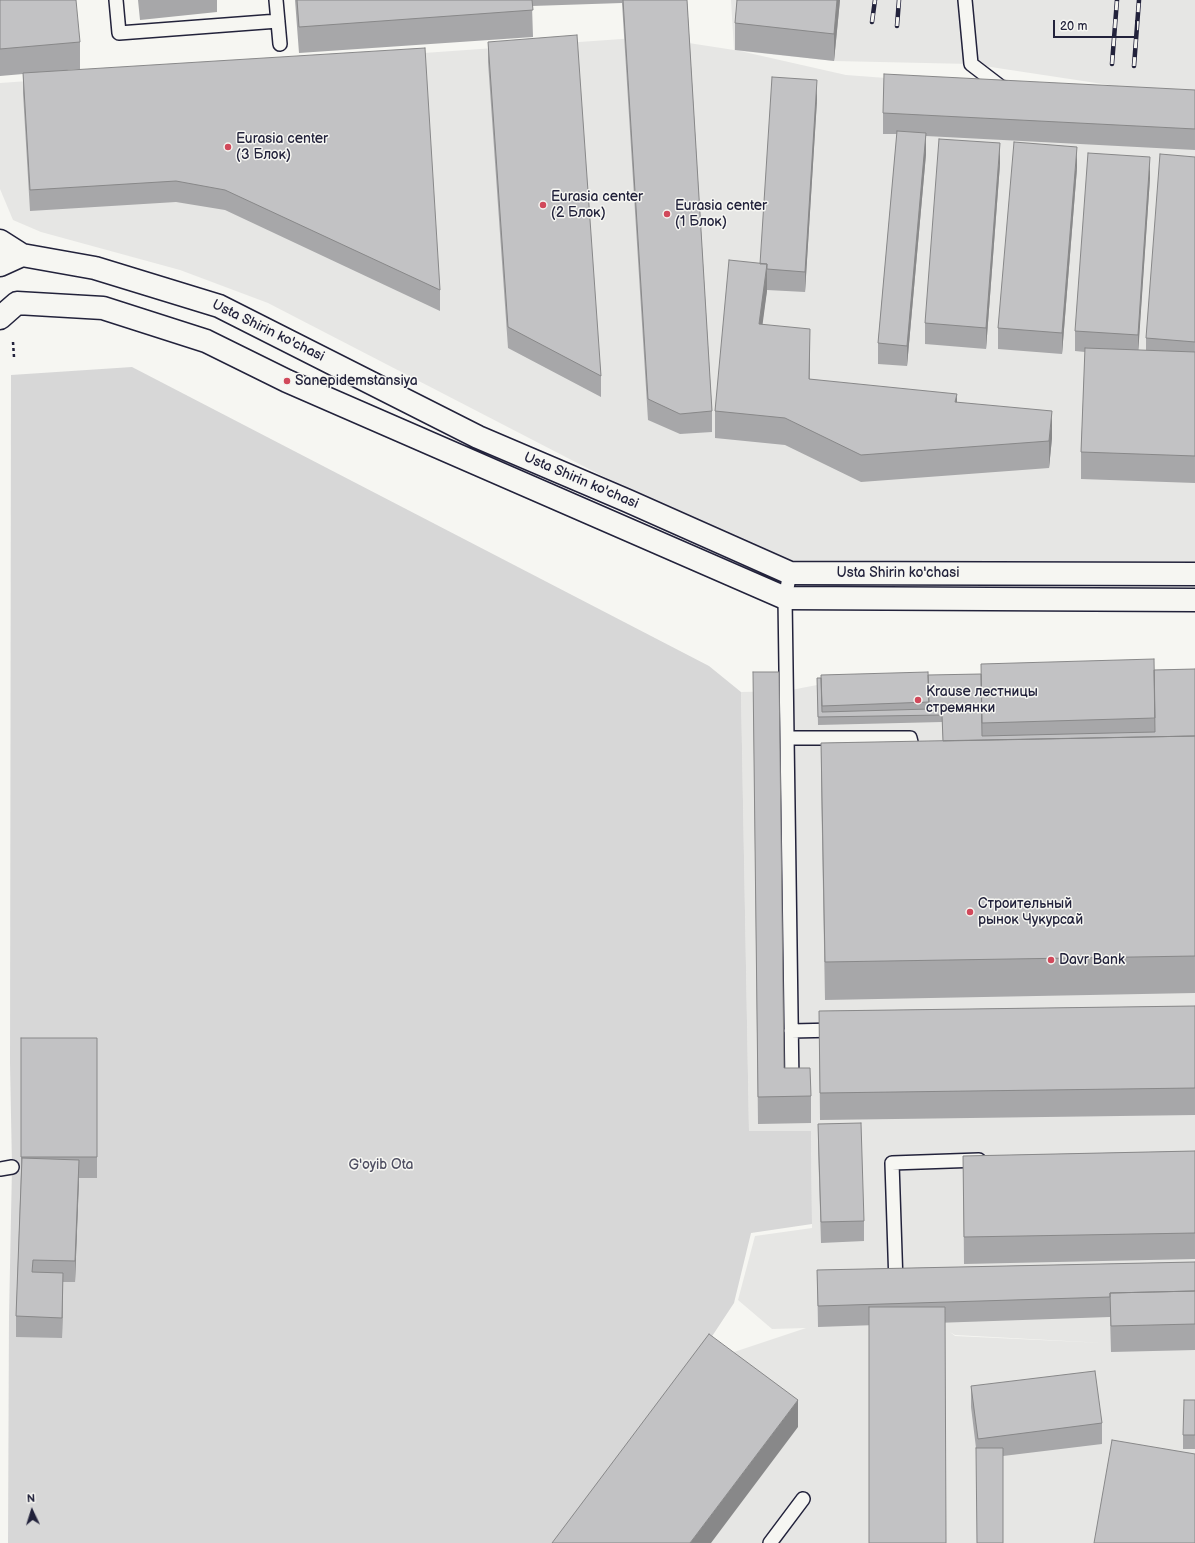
<!DOCTYPE html>
<html>
<head>
<meta charset="utf-8">
<style>
  body { margin:0 }
  #map { position:relative; width:1195px; height:1543px; overflow:hidden; background:#f6f6f2; font-family:"Balsamiq Sans",sans-serif }
  canvas { display:block }
  .north { position:absolute; left:12px; top:1491px; width:40px; height:40px; -webkit-text-stroke:3px #f6f6f2; paint-order:stroke; rotate:356deg; font-size:11px; font-weight:700; line-height:16px; text-align:center; color:#22223b }
  .north::after { content:''; display:block; margin:auto; width:14px; height:18px; background:#22223b; clip-path:polygon(50% 0,100% 100%,50% 72%,0 100%) }
  .scale { position:absolute; left:1053px; top:20px; width:84px; height:18px; box-sizing:border-box; border:2px solid #22223b; border-top:0; padding-left:5px; font-size:12px; line-height:14px; white-space:nowrap; color:#22223b; -webkit-text-stroke:3px #f6f6f2; paint-order:stroke }
</style>
</head>
<body>
<div id="map">
<canvas width="1195" height="1543"></canvas>
<div class="north">N</div>
<div class="scale">20 m</div>
</div>
<script>
const context = document.querySelector('canvas').getContext('2d');
context.lineJoin = 'round';
function fill(path, color) { context.fillStyle = color; context.fill(path, 'evenodd'); }
const shape = rows => new Path2D(rows.map(r => 'M' + r).join(''));
function trace(path, color, width, dash) { context.strokeStyle = color; context.lineWidth = width; context.lineCap = dash ? 'butt' : 'round'; context.setLineDash(dash || []); context.stroke(path); }
function write(font, color, halo, rows, align = 'center') {
  context.font = font + ' "Balsamiq Sans",sans-serif'; context.lineWidth = 3; context.setLineDash([]); context.textBaseline = 'middle'; context.strokeStyle = halo; context.fillStyle = color; for (const [text, x, y, turn = 0] of rows) {
    context.save(); context.translate(x, y); context.rotate((+turn || 0) * Math.PI / 180); context.textAlign = isNaN(turn) ? turn : align; if (halo) context.strokeText(text, 0, 0); context.fillText(text, 0, 0); context.restore();
  }
}
const built = shape([
  [731,0,1195,0,1195,98,971,64,834,61,740,51,846,75,1195,101,1195,574,790,573,268,303,180,270,41,232,13,220,0,189,0,83,650,37,734,50],
  [1195,676,1195,1543,569,1543,707,1361,806,1328,772,1329,738,1300,755,1236,812,1228,812,1224,811,1131,749,1132,741,692,786,691,817,685],
  [950,1332,955,1335,1104,1343,955,1336]
]);
const green = shape([
  [132,367,709,666,741,692,749,1131,811,1131,812,1224,751,1233,734,1303,699,1356,569,1543,8,1543,9,1316,12,1167,10,1063,11,375]
]);
const path = shape([
  [13,342,14,357]
]);
const service = shape([
  [116,0,119,33,278,21],
  [276,0,280,44],
  [965,0,971,64,1001,87,1005,88],
  [790,573,785,598,792,1084],
  [787,738,910,738,915,759],
  [791,1031,837,1030],
  [0,1169,12,1167],
  [896,1284,892,1163,979,1160],
  [770,1543,803,1499]
]);
const secondary = shape([
  [0,241,22,255,95,268,219,306,478,437,628,501,790,573,1195,574],
  [0,265,22,255],
  [0,318,17,303,103,308,206,341,287,381,785,598,1195,600]
]);
const rail = shape([
  [872,22,875,0],
  [897,26,899,0],
  [1112,64,1117,0],
  [1134,66,1139,0]
]);
const wall = shape([
  [0,0,80,42,80,69,67,70,440,290,440,311,225,210,176,202,30,211,23,93,23,74,0,76],
  [138,0,217,0,217,12,140,20],
  [295,0,687,0,712,411,712,432,680,434,648,420,622,3,532,6,533,37,299,53],
  [737,0,840,0,834,61,735,50,735,23],
  [488,42,601,376,601,397,508,348,488,62],
  [1195,90,1195,150,926,136,926,154,907,366,878,364,878,343,897,134,883,134,883,113],
  [817,100,805,292,767,290,762,324,810,356,809,379,957,403,1052,438,1049,468,861,482,785,445,715,438,715,411,760,264],
  [1195,157,1195,483,1081,479,1081,452,1085,352,1075,351,1075,331,1150,178,1138,350,1146,350,1146,338],
  [1000,164,986,349,925,344,925,323],
  [1077,168,1062,354,998,349,998,328],
  [1195,669,1195,993,825,1000,821,781,821,743,943,741,942,722,818,725,817,678],
  [753,672,784,1068,811,1096,811,1123,758,1124],
  [1195,1006,1195,1115,820,1120,819,1011],
  [21,1038,97,1038,97,1178,79,1178,75,1282,63,1282,62,1338,16,1337,16,1316,21,1171],
  [818,1124,864,1221,864,1241,821,1243,818,1145],
  [1195,1151,1195,1259,964,1264,963,1156],
  [1195,1262,1195,1350,1111,1352,1110,1317,818,1327,817,1270],
  [971,1386,1102,1423,1102,1444,1003,1456,976,1448,971,1407],
  [1195,1400,1195,1449,1183,1449,1183,1435]
]);
const shadedWall = shape([
  [837,0,840,0,834,61,834,34],
  [817,80,817,100,805,292,805,272],
  [926,133,926,154,907,366,907,346],
  [1000,143,1000,164,986,349,986,328],
  [1077,147,1077,168,1062,354,1062,333],
  [1150,157,1150,178,1138,355,1138,335],
  [767,264,767,291,759,351,759,324],
  [810,329,810,356,809,406,809,379],
  [957,394,957,421,955,402],
  [1052,411,1052,438,1049,468,1049,441],
  [79,1160,79,1180,75,1282,75,1261],
  [63,1273,63,1294,62,1338,62,1318],
  [798,1400,798,1427,711,1543,690,1543]
]);
const building = shape([
  [0,0,76,0,80,42,0,49,0,0],
  [297,0,532,0,533,10,299,27,297,0],
  [623,0,687,0,712,411,680,414,648,399,623,0],
  [737,0,837,0,834,34,735,23,737,0],
  [577,35,601,376,508,327,488,42,577,35],
  [425,48,440,290,225,190,176,181,30,190,23,73,425,48],
  [884,74,1195,90,1195,129,883,113,884,74],
  [772,77,817,80,805,272,767,269,767,264,760,264,772,77],
  [897,131,926,133,907,346,878,343,897,131],
  [939,139,1000,143,986,328,925,323,939,139],
  [1014,142,1077,147,1062,333,998,328,1014,142],
  [1088,153,1150,157,1138,335,1075,331,1088,153],
  [1160,154,1195,157,1195,342,1146,338,1160,154],
  [729,260,767,264,759,324,810,329,809,379,957,394,955,402,1052,411,1049,441,861,455,785,418,715,411,729,260],
  [1085,348,1195,352,1195,456,1081,452,1085,348],
  [1154,659,1155,718,982,723,981,664,1154,659],
  [1195,669,1195,736,943,741,942,715,818,717,817,678,821,678,822,712,929,709,928,675,981,674,982,736,1155,732,1154,670,1195,669],
  [753,672,779,672,784,1068,810,1068,811,1096,758,1097,753,672],
  [928,672,929,702,822,706,821,675,928,672],
  [1195,736,1195,956,825,962,821,743,1195,736],
  [1195,1006,1195,1088,820,1093,819,1011,1195,1006],
  [21,1038,97,1038,97,1157,21,1157,21,1038],
  [861,1123,864,1221,821,1222,818,1124,861,1123],
  [1195,1151,1195,1233,964,1237,963,1156,1195,1151],
  [22,1158,79,1160,75,1261,33,1260,32,1272,63,1273,62,1318,16,1316,22,1158],
  [1195,1262,1195,1291,1110,1293,1110,1297,818,1306,817,1270,1195,1262],
  [1195,1291,1195,1324,1111,1326,1110,1293,1195,1291],
  [869,1307,945,1307,946,1543,869,1543,869,1307],
  [709,1334,798,1400,690,1543,552,1543,709,1334],
  [1095,1371,1102,1423,978,1439,971,1386,1095,1371],
  [1184,1400,1195,1400,1195,1435,1183,1435,1184,1400],
  [1112,1440,1195,1454,1195,1543,1094,1543,1112,1440],
  [976,1448,1003,1448,1003,1543,977,1543,976,1448]
]);
const markers = [
  [228,147,4,"#d1495b"],
  [543,205,4,"#d1495b"],
  [667,214,4,"#d1495b"],
  [287,381,4,"#d1495b"],
  [918,700,4,"#d1495b"],
  [970,912,4,"#d1495b"],
  [1051,960,4,"#d1495b"]
];
const poiNames = [
  ["Eurasia center",236,139],
  ["(3 Блок)",236,155],
  ["Eurasia center",551,197],
  ["(2 Блок)",551,213],
  ["Eurasia center",675,206],
  ["(1 Блок)",675,222],
  ["Sanepidemstansiya",295,381],
  ["Krause лестницы",926,692],
  ["стремянки",926,708],
  ["Строительный",978,904],
  ["рынок Чукурсай",978,920],
  ["Davr Bank",1059,960]
];
const streetNames = [
  ["Usta Shirin ko'chasi",268,331,26],
  ["Usta Shirin ko'chasi",581,481,23],
  ["Usta Shirin ko'chasi",898,573]
];
const parkNames = [
  ["G'oyib Ota",381,1165]
];
fill(built, '#e6e6e4');
fill(green, '#d7d7d7');
trace(service, '#22223b', 16);
trace(secondary, '#22223b', 25);
trace(path, '#22223b', 2.5, [3, 3]);
trace(service, '#f6f6f2', 13);
trace(secondary, '#f6f6f2', 22);
trace(rail, '#22223b', 4.5);
trace(rail, '#f6f6f2', 3, [9]);
fill(wall, '#a7a7a9');
fill(shadedWall, '#888889');
fill(building, '#c2c2c4');
trace(building, '#888889', 1);
for (const [x, y, r, color] of markers) { const dot = new Path2D(); dot.arc(x, y, r, 0, 2 * Math.PI); context.fillStyle = color; context.fill(dot); trace(dot, '#f6f6f2', 1.5); }
write('14px', '#22223b', '#f6f6f2', poiNames, 'left');
write('14px', '#22223b', '#f6f6f2', streetNames);
write('14px', '#4f4f62', '#f6f6f2', parkNames);
</script>
</body>
</html>
